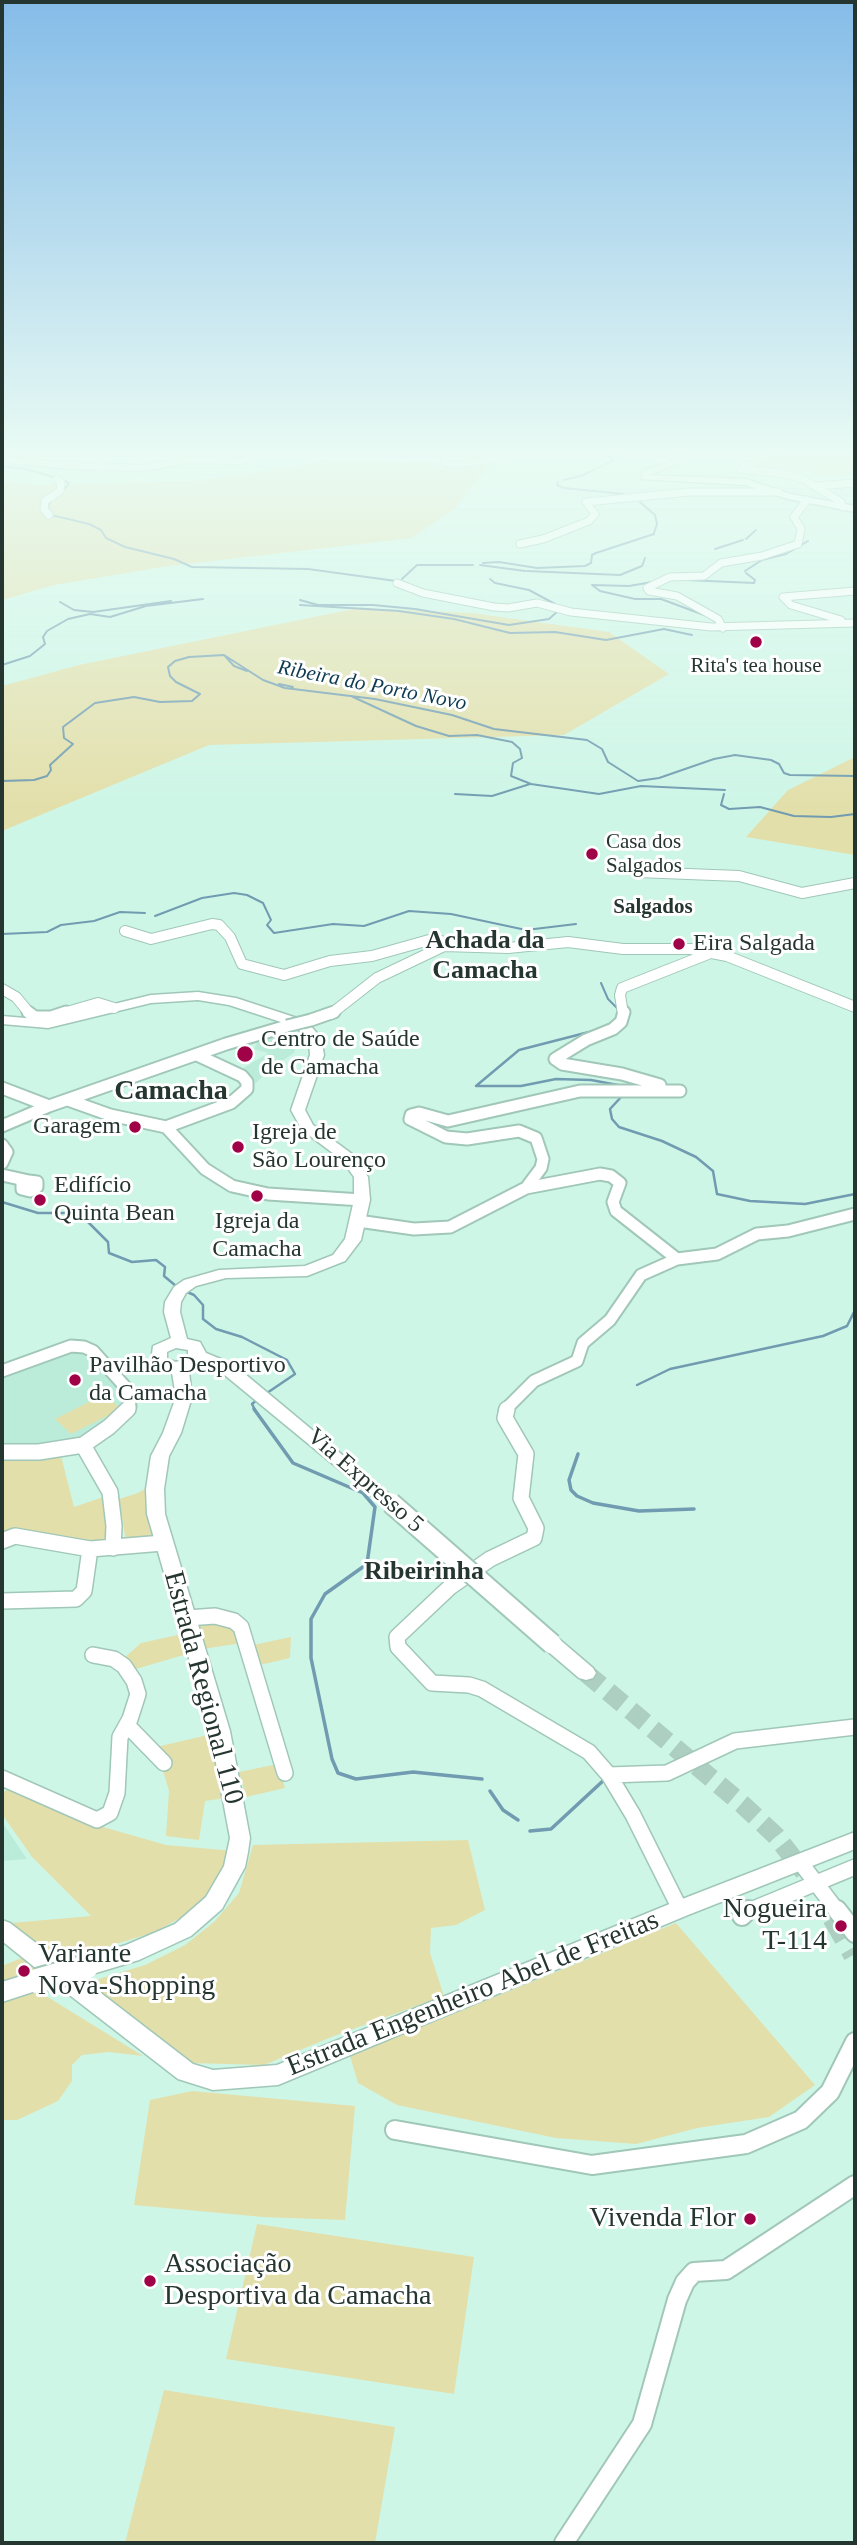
<!DOCTYPE html>
<html>
<head>
<meta charset="utf-8">
<style>
  body { margin:0 }
  #map { position:relative; width:857px; height:2545px; overflow:hidden; background:#cef6e7; font-family:"Times New Roman",serif }
  canvas { display:block }
  .frame { position:absolute; inset:0; border:4px solid #25352f; pointer-events:none }
</style>
</head>
<body>
<div id="map">
<canvas width="857" height="2545"></canvas>
<div class="frame"></div>
</div>
<script>
const context = document.querySelector('canvas').getContext('2d');
context.lineJoin = 'round';
function fill(path, color) { context.fillStyle = color; context.fill(path, 'evenodd'); }
const shape = rows => new Path2D(rows.map(r => 'M' + r).join(''));
function trace(path, color, width, dash) { context.strokeStyle = color; context.lineWidth = width; context.lineCap = dash ? 'butt' : 'round'; context.setLineDash(dash || []); context.stroke(path); }
function write(font, color, halo, rows, align = 'center') {
  context.font = font + ' "Times New Roman",serif'; context.lineWidth = 6; context.setLineDash([]); context.textBaseline = 'middle'; context.strokeStyle = halo; context.fillStyle = color; for (const [text, x, y, turn = 0] of rows) {
    context.save(); context.translate(x, y); context.rotate((+turn || 0) * Math.PI / 180); context.textAlign = isNaN(turn) ? turn : align; if (halo) context.strokeText(text, 0, 0); context.fillText(text, 0, 0); context.restore();
  }
}
const built = shape([
  [289,1029,296,1046,294,1053,270,1069,256,1083,237,1072,268,1053,254,1049,259,1038],
  [73,1350,88,1356,123,1390,124,1407,78,1443,2,1448,2,1377],
  [2,1822,27,1859,2,1861]
]);
const green = shape([
  [769,453,855,453,855,473,816,476,810,471,799,469,786,472,755,469,753,466,767,461],
  [323,461,491,463,455,508,412,538,169,566,54,585,2,600,2,481,40,485,197,481],
  [358,608,472,613,609,632,669,674,564,735,209,745,2,831,2,686,79,665],
  [855,757,855,855,746,837,788,790],
  [105,1394,121,1409,71,1434,55,1419],
  [2,1455,61,1456,74,1507,109,1495,112,1541,96,1544,2,1531],
  [153,1484,156,1531,148,1540,126,1542,119,1499,138,1493],
  [229,1623,243,1643,202,1649,195,1624],
  [182,1634,187,1654,136,1669,123,1659,141,1643],
  [291,1637,290,1658,260,1665,253,1645],
  [208,1735,225,1798,205,1801,199,1840,166,1836,169,1791,156,1747],
  [278,1764,285,1788,246,1797,239,1772],
  [9,1787,96,1825,166,1845,234,1851,203,1905,155,1932,57,1962,11,1923,91,1916,32,1857,2,1814,2,1794],
  [468,1840,485,1910,456,1925,431,1928,430,1953,444,1996,334,2036,264,2065,189,2063,79,1985,145,1965,185,1945,214,1922,239,1893,253,1845],
  [676,1923,815,2085,769,2117,697,2128,636,2144,556,2138,397,2105,358,2083,350,2056],
  [29,1955,45,1968,2,1983,2,1966],
  [38,1991,143,2056,109,2052,82,2055,72,2065,72,2081,58,2101,17,2120,2,2120,2,2002],
  [192,2091,355,2106,345,2220,263,2217,134,2205,150,2100],
  [257,2224,474,2257,454,2394,226,2359],
  [164,2390,395,2427,375,2543,125,2543]
]);
const streamFar2 = shape([
  [2,466,30,470,56,478],
  [63,480,69,483,63,491],
  [563,480,581,476,614,460,605,453],
  [558,482,557,485,564,488,623,494,628,497],
  [52,499,48,506,51,515,89,524,101,530,106,538,125,547,174,559,192,567,308,569,396,581],
  [640,502,655,515,657,524,654,533],
  [746,539,756,530],
  [715,549,743,540],
  [483,563,499,562,537,568,585,566,591,563,592,555,596,553,654,534],
  [480,565,525,571],
  [527,571,620,575,642,566,645,558],
  [745,571,762,560,786,554,808,541],
  [402,579,417,565,473,565],
  [490,579,495,583,529,590,555,604],
  [686,580,754,583,755,580,746,573],
  [652,582,629,586,592,585,600,591,635,599,661,599,704,615],
  [300,600,318,605,373,605,415,609,509,625,549,619,559,610],
  [60,602,74,610,93,612,171,601],
  [300,605,399,611,454,619,510,633,555,632,606,640,664,629,692,635],
  [225,656,234,666,247,671],
  [2,665,30,656,45,644,43,637,47,631,68,619,90,614,110,617,146,606,203,599],
  [279,684,293,687],
  [351,696,416,726,449,736,477,735,512,742,520,749,522,758,513,763,511,776,531,784,599,794,641,786,725,790],
  [2,781,34,780,47,776,51,770,50,765,73,744,64,738,63,727,95,703,134,697,160,702,192,701,200,694,176,682,170,676,168,667,175,661,189,657,224,655,263,680,285,688,375,699,452,715,494,729,587,740,602,749,608,762,638,781,659,778,714,759,735,755,771,760,779,764,784,773,790,775,855,776],
  [455,794,492,796,530,784],
  [724,794,721,805,729,809,760,807,794,816,831,817,855,814],
  [155,916,202,898,234,893,247,895,263,903,271,920,267,925,274,933,333,924,364,926,409,911,451,914,526,930,576,924],
  [2,934,47,932,61,925,94,921,120,912,145,913],
  [601,983,608,999,618,1009]
]);
const streamFar1 = shape([
  [593,1031,519,1050,476,1086,521,1086,556,1079,591,1080,623,1086],
  [623,1095,610,1109,612,1119,619,1127,662,1141,696,1157,713,1171,717,1194,750,1201,805,1204,855,1194],
  [2,1202,38,1213,79,1213,108,1242,109,1253,132,1262,156,1260,165,1267,164,1276,176,1286],
  [185,1291,194,1295,203,1305,203,1319,216,1329,242,1337,287,1360,295,1374,267,1393],
  [637,1385,670,1369,823,1336,847,1326,855,1310],
  [255,1410,252,1404,258,1399]
]);
const stream = shape([
  [254,1409,293,1463,363,1493,375,1507,367,1564,325,1594,311,1619,311,1658,332,1759,338,1773,356,1779,413,1772,482,1779],
  [578,1454,569,1480,571,1490,577,1496,593,1503,639,1511,694,1509],
  [490,1791,503,1810,518,1820],
  [530,1831,551,1829,605,1779]
]);
const majorTunnelFar1 = shape([
  [586,1673,742,1804,776,1836,804,1872]
]);
const majorTunnel = shape([
  [834,1917,855,1954]
]);
const minorFar4 = shape([
  [99,453,100,466],
  [765,453,764,459,740,469,779,473,803,479,841,502,843,507],
  [817,486,855,483],
  [49,515,44,509,45,501,60,491,61,483,57,479],
  [520,544,543,539,589,521,595,514,586,502,689,492,778,492],
  [397,583,423,593,494,607,508,608,537,603,571,612,711,627,855,623],
  [841,620,791,605,783,597,855,591],
  [723,628,718,619,677,596,649,591,647,588,670,577,704,576,721,563,762,556,798,544,801,529,794,517,807,500]
]);
const minorFar3 = shape([
  [637,872,739,876,802,893,855,883],
  [125,931,151,939,212,924,219,925,230,937,242,964,284,975,330,961,372,956,429,940,441,941,446,944,444,946],
  [2,989,16,997,30,1014],
  [60,1014,98,1003,114,1008],
  [331,1014,377,978,444,946,508,948,568,942,623,949,691,949,727,956,855,1007],
  [623,1014,620,995,622,988,708,954]
]);
const minorFar2 = shape([
  [28,1012,35,1017,51,1017,66,1012],
  [624,1012,621,1022,613,1029,586,1040,555,1059,562,1064,622,1074,660,1085],
  [311,1020,334,1012],
  [2,1088,49,1106],
  [68,1100,110,1115,166,1127,231,1103,247,1089,247,1082,242,1076,197,1055],
  [2,1126,49,1106,226,1044,287,1026],
  [166,1127,205,1169,232,1186,268,1194,362,1200],
  [2,1145,7,1152,2,1163],
  [2,1175,29,1181],
  [29,1181,37,1182,37,1187,30,1191,22,1189,22,1184,29,1181],
  [526,1188,541,1168,543,1159,536,1138,519,1131,467,1139,446,1137,410,1119,411,1115,419,1113,448,1121,580,1091,680,1091],
  [358,1221,414,1229,450,1227,526,1188,600,1174,611,1176,620,1183,613,1202,616,1211,677,1259],
  [2,1371,71,1346,84,1347,93,1351,128,1390,130,1407,127,1410],
  [505,1410,534,1381,577,1361,583,1343,610,1320,641,1275,677,1259,717,1254,757,1234,788,1231,855,1214]
]);
const minorFar1 = shape([
  [507,1409,505,1418,526,1454,521,1498,536,1528,534,1538,490,1559,450,1587,397,1637,398,1647,432,1683,469,1685,482,1689,589,1752,609,1775,633,1815,680,1909],
  [83,1445,110,1492,114,1526,113,1548],
  [2,1452,39,1452,83,1445,109,1427,128,1409],
  [2,1541,15,1536,90,1549,163,1543],
  [2,1601,76,1599,84,1591,90,1549],
  [187,1618,215,1616,234,1621,241,1627,285,1773],
  [127,1725,164,1763],
  [609,1775,667,1773,735,1741,855,1727],
  [2,1778,97,1820,110,1813,117,1793,120,1737,130,1719,138,1694,134,1681,124,1666,114,1659,93,1655],
  [800,1862,838,1912],
  [746,1912,855,1867]
]);
const minor = shape([
  [837,1910,855,1933],
  [742,1916,748,1910],
  [395,2130,592,2165,746,2144,801,2120,830,2092,855,2042],
  [564,2543,642,2424,677,2300,685,2282,694,2272,726,2270,855,2185]
]);
const major = shape([
  [252,453,261,453,252,461,241,464,189,463,145,471,68,469,2,462,2,457,68,463,145,465,189,457,241,458,252,453],
  [440,453,448,453,449,461,454,462,518,453,501,461,454,468,442,465,440,453],
  [659,453,680,454,684,461,649,475,746,479,790,494,855,506,855,512,788,499,745,485,641,479,643,471,675,460,659,453],
  [198,992,236,998,297,1018,310,1025,321,1038,324,1055,305,1110,313,1125,352,1154,368,1177,370,1200,361,1240,345,1261,307,1276,226,1278,196,1286,186,1293,181,1302,180,1312,187,1339,200,1342,206,1353,233,1364,400,1503,397,1507,385,1507,221,1372,202,1364,189,1372,192,1397,181,1433,169,1456,164,1489,165,1514,230,1731,250,1838,248,1852,245,1867,222,1909,191,1936,139,1960,86,1976,78,1974,75,1967,78,1960,126,1945,175,1924,206,1897,224,1866,230,1838,210,1731,147,1514,146,1489,151,1456,163,1433,176,1397,172,1373,153,1366,151,1362,153,1346,171,1338,164,1312,165,1302,174,1287,184,1280,219,1270,305,1266,333,1255,345,1239,354,1200,354,1177,342,1160,302,1130,291,1110,310,1055,309,1042,300,1031,287,1024,229,1005,198,1000,151,1003,48,1028,2,1024,2,1016,48,1020,151,995,198,992],
  [176,1348,188,1350,188,1358,176,1362,167,1359,167,1352,176,1348],
  [552,1637,559,1639,593,1668,596,1673,593,1678,586,1680,579,1678,545,1649,542,1644,545,1639,552,1637],
  [855,1832,855,1849,688,1915,278,2085,213,2090,178,2079,45,1976,48,1981,45,1988,2,2002,2,1982,37,1971,43,1974,2,1941,2,1920,10,1923,193,2064,213,2070,277,2065,672,1903,855,1832]
]);
const minorBridge = shape([
  [287,1026,311,1020]
]);
const majorBridgeFar1 = shape([
  [391,1503,552,1644]
]);
const majorBridge = shape([
  [37,1981,86,1967]
]);
const markers = [
  [756,642,7,"#9f0247"],
  [592,854,7,"#9f0247"],
  [679,944,7,"#9f0247"],
  [245,1054,9,"#9f0247"],
  [135,1127,7,"#9f0247"],
  [238,1147,7,"#9f0247"],
  [257,1196,7,"#9f0247"],
  [40,1200,7,"#9f0247"],
  [75,1380,7,"#9f0247"],
  [841,1926,7,"#9f0247"],
  [24,1971,7,"#9f0247"],
  [750,2219,7,"#9f0247"],
  [150,2281,7,"#9f0247"]
];
const farPoinames = [
  ["Rita's tea house",756,666],
  ["Casa dos",606,842,"left"],
  ["Salgados",606,866,"left"]
];
const farWaternames = [
  ["Ribeira do Porto Novo",372,686,11]
];
const farNeighbourhoodnames = [
  ["Salgados",653,908]
];
const poiNames = [
  ["Eira Salgada",693,944],
  ["Centro de Saúde",261,1040],
  ["de Camacha",261,1068],
  ["Garagem",121,1127,"right"],
  ["Igreja de",252,1133],
  ["São Lourenço",252,1161],
  ["Edifício",54,1186],
  ["Quinta Bean",54,1214],
  ["Igreja da",257,1222,"center"],
  ["Camacha",257,1250,"center"],
  ["Pavilhão Desportivo",89,1366],
  ["da Camacha",89,1394]
];
const streetNames = [
  ["Via Expresso 5",365,1481,41]
];
const neighbourhoodNames = [
  ["Achada da",485,941],
  ["Camacha",485,971],
  ["Ribeirinha",424,1572]
];
const quarterNames = [
  ["Camacha",171,1092]
];
const nearStreetnames = [
  ["Estrada Regional 110",203,1688,75],
  ["Estrada Engenheiro Abel de Freitas",473,1994,-22]
];
const nearPoinames = [
  ["Nogueira",827,1910],
  ["T-114",827,1942],
  ["Variante",38,1955,"left"],
  ["Nova-Shopping",38,1987,"left"],
  ["Vivenda Flor",736,2219],
  ["Associação",164,2265,"left"],
  ["Desportiva da Camacha",164,2297,"left"]
];
fill(built, '#bbecda');
fill(green, '#e3dfaa');
trace(streamFar2, '#719bb0', 2);
trace(streamFar1, '#719bb0', 2.5);
trace(stream, '#719bb0', 3.5);
trace(majorTunnelFar1, '#accfc2', 19, [19, 10]);
trace(majorTunnel, '#accfc2', 24, [24, 12]);
trace(minorFar4, '#a0c7b8', 9);
trace(minorFar3, '#a0c7b8', 12);
trace(minorFar2, '#a0c7b8', 15);
trace(minorFar1, '#a0c7b8', 18);
trace(minor, '#a0c7b8', 22);
trace(major, '#a0c7b8', 3);
trace(minorFar4, '#fff', 7);
trace(minorFar3, '#fff', 10);
trace(minorFar2, '#fff', 11);
trace(minorFar1, '#fff', 15);
trace(minor, '#fff', 18);
fill(major, '#fff');
trace(minorBridge, '#a0c7b8', 15, []);
trace(majorBridgeFar1, '#a0c7b8', 23, []);
trace(majorBridge, '#a0c7b8', 28, []);
trace(minorBridge, '#fff', 11);
trace(majorBridgeFar1, '#fff', 19);
trace(majorBridge, '#fff', 24);
const sky = context.createLinearGradient(0, 0, 0, 809);
sky.addColorStop(0, '#85bce8');
sky.addColorStop(0.56, '#e9fbf4');
sky.addColorStop(1, '#e9fbf400');
context.fillStyle = sky;
context.fillRect(0, 0, 857, 809);
for (const [x, y, r, color] of markers) { const dot = new Path2D(); dot.arc(x, y, r, 0, 2 * Math.PI); context.fillStyle = color; context.fill(dot); trace(dot, '#fff', 2.5); }
write('21px', '#25352f', '#fff', farPoinames);
write('italic 21px', '#0d3a50', '#fff', farWaternames);
write('bold 21px', '#25352f', '#fff', farNeighbourhoodnames);
write('24px', '#25352f', '#fff', poiNames, 'left');
write('24px', '#25352f', '#fff', streetNames);
write('bold 26px', '#25352f', '#fff', neighbourhoodNames);
write('bold 28px', '#25352f', '#fff', quarterNames);
write('28px', '#25352f', '#fff', nearStreetnames);
write('28px', '#25352f', '#fff', nearPoinames, 'right');
</script>
</body>
</html>
